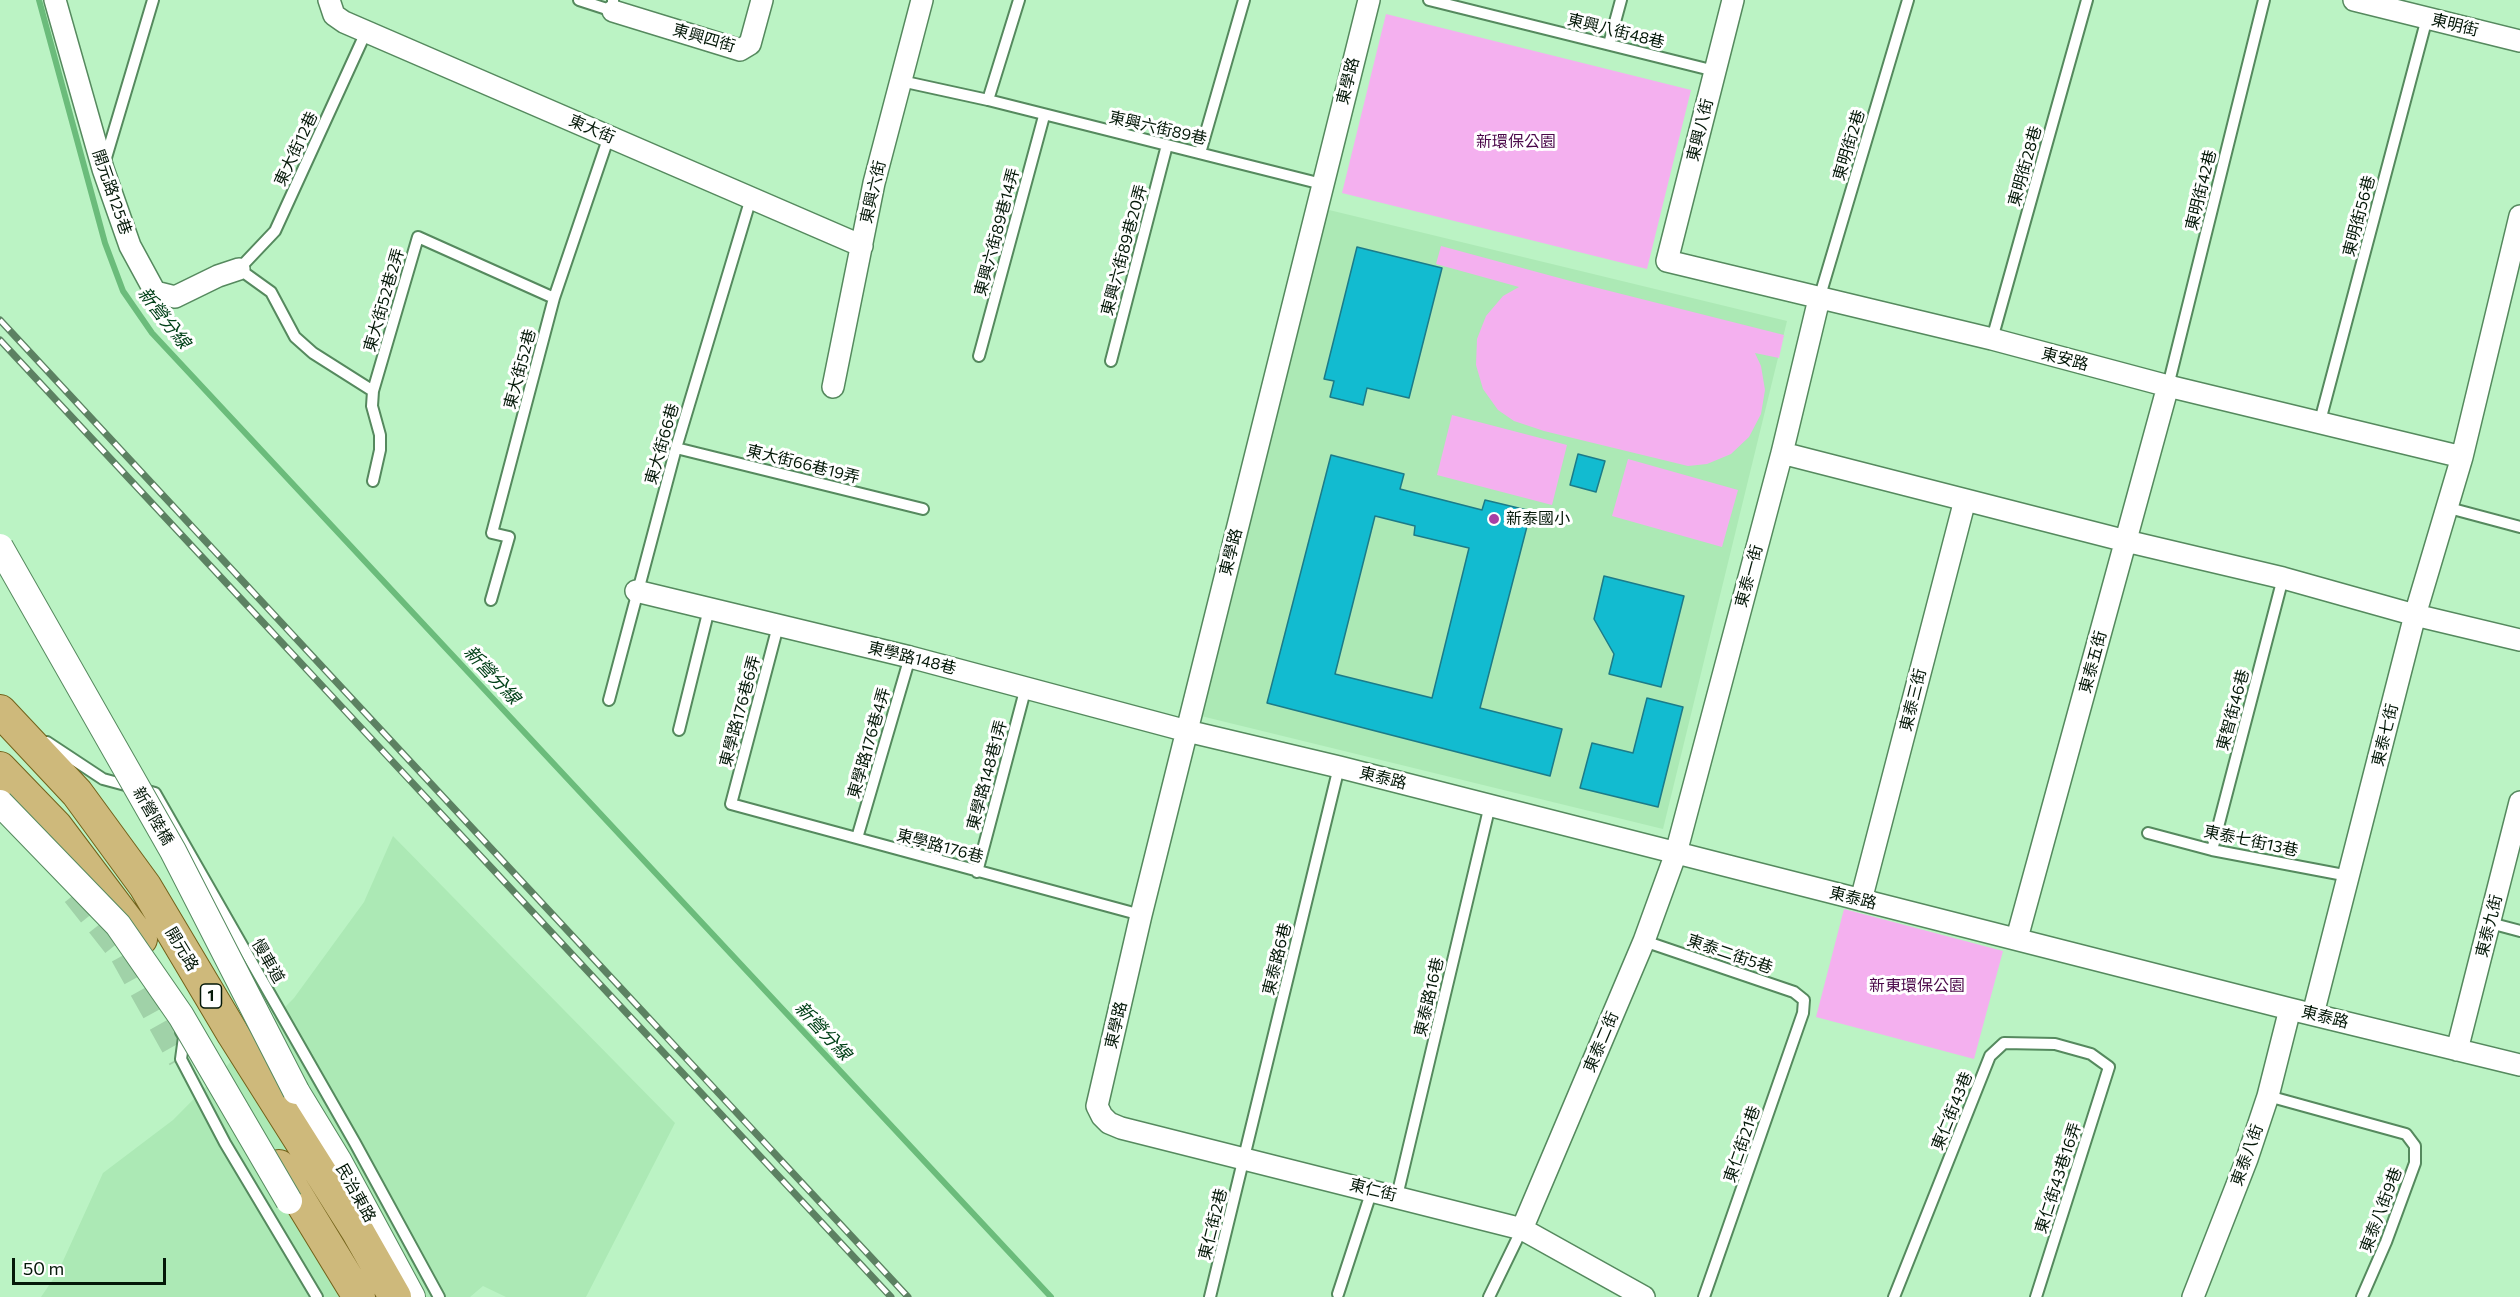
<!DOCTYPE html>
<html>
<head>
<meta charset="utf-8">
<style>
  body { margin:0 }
  #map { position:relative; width:2520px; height:1297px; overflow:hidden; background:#bbf3c4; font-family:Commissioner,sans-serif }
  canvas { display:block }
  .scale { position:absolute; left:12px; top:1258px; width:154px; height:27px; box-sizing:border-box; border:3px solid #041808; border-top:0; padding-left:8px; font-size:18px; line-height:21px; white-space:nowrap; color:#041808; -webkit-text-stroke:4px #fff; paint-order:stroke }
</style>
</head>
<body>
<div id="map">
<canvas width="2520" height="1297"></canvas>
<div class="scale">50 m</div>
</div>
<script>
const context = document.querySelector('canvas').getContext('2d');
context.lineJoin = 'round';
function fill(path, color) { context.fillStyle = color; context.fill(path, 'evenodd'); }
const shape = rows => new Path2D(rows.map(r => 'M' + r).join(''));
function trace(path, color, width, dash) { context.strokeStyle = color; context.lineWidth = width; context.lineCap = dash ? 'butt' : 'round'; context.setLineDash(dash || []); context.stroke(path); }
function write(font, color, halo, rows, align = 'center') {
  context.font = font + ' Commissioner,"Noto Sans TC",sans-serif'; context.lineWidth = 6; context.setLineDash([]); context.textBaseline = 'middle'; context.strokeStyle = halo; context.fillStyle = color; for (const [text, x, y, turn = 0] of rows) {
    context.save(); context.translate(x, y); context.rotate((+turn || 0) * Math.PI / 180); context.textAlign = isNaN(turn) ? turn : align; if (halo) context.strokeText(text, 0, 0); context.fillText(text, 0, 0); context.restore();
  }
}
const built = shape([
  [1325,209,1787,321,1663,829,1201,716],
  [393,836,675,1123,586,1297,506,1297,483,1286,470,1297,41,1297,58,1272,103,1173,173,1120,294,998,364,902]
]);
const green = shape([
  [1386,14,1691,90,1647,269,1342,193],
  [1441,246,1574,282,1784,335,1779,358,1755,353,1761,366,1765,390,1761,414,1749,437,1731,454,1707,464,1688,466,1544,431,1514,421,1498,410,1483,389,1476,365,1477,339,1486,316,1503,296,1519,287,1436,264],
  [1452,415,1567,445,1552,505,1437,475],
  [1628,459,1738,490,1722,547,1612,516],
  [1844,909,2003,951,1974,1059,1816,1017]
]);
const stream = shape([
  [39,0,105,243,123,291,152,333,1051,1297]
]);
const building = shape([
  [1357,247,1442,268,1409,398,1367,388,1363,405,1330,397,1334,381,1324,379,1357,247],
  [1578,454,1605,461,1596,492,1570,485,1578,454],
  [1331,455,1404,474,1400,489,1482,510,1485,500,1531,511,1480,708,1562,729,1550,776,1267,703,1331,455],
  [1375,516,1415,526,1414,535,1469,548,1432,698,1335,674,1375,516],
  [1604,576,1684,596,1661,687,1609,674,1614,654,1594,619,1604,576],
  [1647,698,1683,707,1658,807,1580,788,1592,743,1633,753,1647,698]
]);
const tertiaryTunnel = shape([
  [75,894,122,953,181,1059]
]);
const service = shape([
  [579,0,613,11,613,0],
  [1429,0,1715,71],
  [366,32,275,231,239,269,271,292,295,337,313,353,373,391],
  [1609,44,1621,0],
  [901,81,988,100,1322,184],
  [988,100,1019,0],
  [1200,153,1244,0],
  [105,161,153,0],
  [1819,299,1908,0],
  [1992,339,2087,0],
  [979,356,1044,116],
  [1111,361,1167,145],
  [2168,386,2264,0],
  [2320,421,2427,18],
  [676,448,923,509],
  [373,481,380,450,380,435,372,406,373,391,418,237,554,298],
  [2449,508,2520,527],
  [491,600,509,537,492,533,554,298,609,136],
  [778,626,731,804,1141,915],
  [609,700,676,448,751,198],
  [679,730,709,609],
  [47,742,103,779,155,793,355,1143,439,1297],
  [2148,833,2212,850,2349,876],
  [857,838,910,657],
  [2212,850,2283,578],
  [977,872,1026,687],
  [2490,923,2520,931],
  [1644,941,1794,992,1804,1000,1803,1013,1704,1297],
  [181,1032,184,1037,181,1059,225,1143,317,1297],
  [2268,1096,2406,1134,2415,1146,2415,1163,2386,1242,2362,1297],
  [1397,1196,1490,805],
  [1338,1294,1372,1190],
  [1210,1297,1339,767],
  [1489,1297,1522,1229],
  [1894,1297,1990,1056,2004,1043,2055,1044,2091,1054,2109,1067,2036,1297]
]);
const minor = shape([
  [55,0,103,169,130,246,155,292,175,297,218,276,239,269],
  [329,0,334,15,344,22,862,246],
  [1369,0,1141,915,1097,1106,1102,1116,1109,1123,1121,1128,1522,1229,1644,1297],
  [1733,0,1667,261,1992,339,2168,386,2462,457],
  [2354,0,2520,41],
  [613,11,740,50,750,44,762,0],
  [833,387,874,183,922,0],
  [1782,453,2126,541,2283,578,2415,615,2520,640],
  [636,591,910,657,1187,731,1339,767,2290,1009,2520,1065],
  [1861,900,1965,500],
  [2017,938,2168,386],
  [2313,1014,2415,615,2462,457,2520,216],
  [2457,1050,2520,802],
  [1522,1229,1644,941,1676,853,1782,453,1819,299],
  [2193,1297,2247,1159,2268,1096,2290,1009]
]);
const tertiary = shape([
  [296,1091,338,1160,412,1297]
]);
const primary = shape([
  [0,711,77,793,145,886,233,1034,358,1232,395,1297],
  [0,768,56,826,141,939],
  [279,1166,359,1297]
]);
const rail = shape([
  [0,320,908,1297],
  [0,340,891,1297]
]);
const tertiaryBridge = shape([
  [0,547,173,851,296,1091],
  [0,803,118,925,181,1016,289,1201]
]);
const markers = [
  [1494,519,6,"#a740a4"]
];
const shields = [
  [211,996,21]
];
const shieldNames = [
  ["1",211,996]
];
const streetNames = [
  ["東明街",2455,25,14],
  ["東興八街48巷",1616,31,14],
  ["東興四街",704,38,16],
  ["東學路",1348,81,-76],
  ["東興六街89巷",1158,128,13],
  ["東大街",592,129,23],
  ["東興八街",1700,130,-76],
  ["東明街2巷",1849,145,-73],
  ["東大街12巷",296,149,-65],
  ["東明街28巷",2025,166,-74],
  ["東明街42巷",2201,190,-76],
  ["開元路125巷",112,192,71],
  ["東興六街",873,192,-77],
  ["東明街56巷",2359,216,-75],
  ["東興六街89巷14弄",997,232,-75],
  ["東興六街89巷20弄",1124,250,-75],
  ["東大街52巷2弄",384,300,-74],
  ["東安路",2065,359,15],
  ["東大街52巷",520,369,-75],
  ["東大街66巷",662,444,-74],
  ["東大街66巷19弄",803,464,14],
  ["東學路",1231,552,-76],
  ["東泰一街",1749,576,-75],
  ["東學路148巷",912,658,14],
  ["東泰五街",2093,662,-75],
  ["東泰三街",1913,700,-76],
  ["東智街46巷",2233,710,-75],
  ["東學路176巷6弄",740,711,-75],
  ["東泰七街",2385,735,-76],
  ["東學路176巷4弄",869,743,-74],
  ["東學路148巷1弄",987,775,-75],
  ["東泰路",1383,778,14],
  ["新營陸橋",153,816,60],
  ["東泰七街13巷",2251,841,12],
  ["東學路176巷",940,846,15],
  ["東泰路",1853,898,14],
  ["東泰九街",2489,926,-76],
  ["開元路",182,949,59],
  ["東泰二街5巷",1730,954,19],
  ["東泰路6巷",1277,959,-76],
  ["慢車道",268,961,60],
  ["東泰路16巷",1429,997,-77],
  ["東泰路",2325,1017,14],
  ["東學路",1116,1025,-77],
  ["東泰二街",1601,1042,-67],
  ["東仁街43巷",1952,1111,-68],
  ["東仁街21巷",1742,1144,-71],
  ["東泰八街",2247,1155,-70],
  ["東仁街43巷16弄",2058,1178,-72],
  ["東仁街",1373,1190,14],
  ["民治東路",356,1193,61],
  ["東泰八街9巷",2381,1210,-69],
  ["東仁街2巷",1213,1224,-76]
];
const parkNames = [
  ["新環保公園",1516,142],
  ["新東環保公園",1917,986]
];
const poiNames = [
  ["新泰國小",1506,519]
];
const waterNames = [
  ["新營分線",164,318,52],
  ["新營分線",492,675,47],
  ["新營分線",823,1031,47]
];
fill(built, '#ace9b5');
fill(green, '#f4b0ef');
trace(stream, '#6bbc7b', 6);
fill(building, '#12bbd0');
trace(building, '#1c7b88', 1.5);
trace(tertiaryTunnel, '#a0d2a8', 26, [26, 13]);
trace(service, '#55895e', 14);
trace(minor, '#55895e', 24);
trace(tertiary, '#55895e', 28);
trace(primary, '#72621a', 34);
trace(service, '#fff', 10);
trace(minor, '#fff', 21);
trace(tertiary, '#fff', 26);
trace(primary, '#ceb97b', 32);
trace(rail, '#5c8162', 7);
trace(rail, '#fff', 4.5, [14]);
trace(tertiaryBridge, '#55895e', 28, []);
trace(tertiaryBridge, '#fff', 26);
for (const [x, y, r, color] of markers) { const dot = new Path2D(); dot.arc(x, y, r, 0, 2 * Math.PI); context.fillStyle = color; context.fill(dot); trace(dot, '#fff', 2); }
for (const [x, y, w] of shields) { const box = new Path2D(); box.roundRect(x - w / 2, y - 12, w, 24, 4.5); context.fillStyle = '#fff'; context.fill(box); trace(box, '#041808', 1.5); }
write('bold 15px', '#041808', null, shieldNames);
write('16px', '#041808', '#fff', streetNames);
write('16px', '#4a0849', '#fff', parkNames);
write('16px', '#041808', '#fff', poiNames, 'left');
write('italic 18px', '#004017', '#fff', waterNames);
</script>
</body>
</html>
